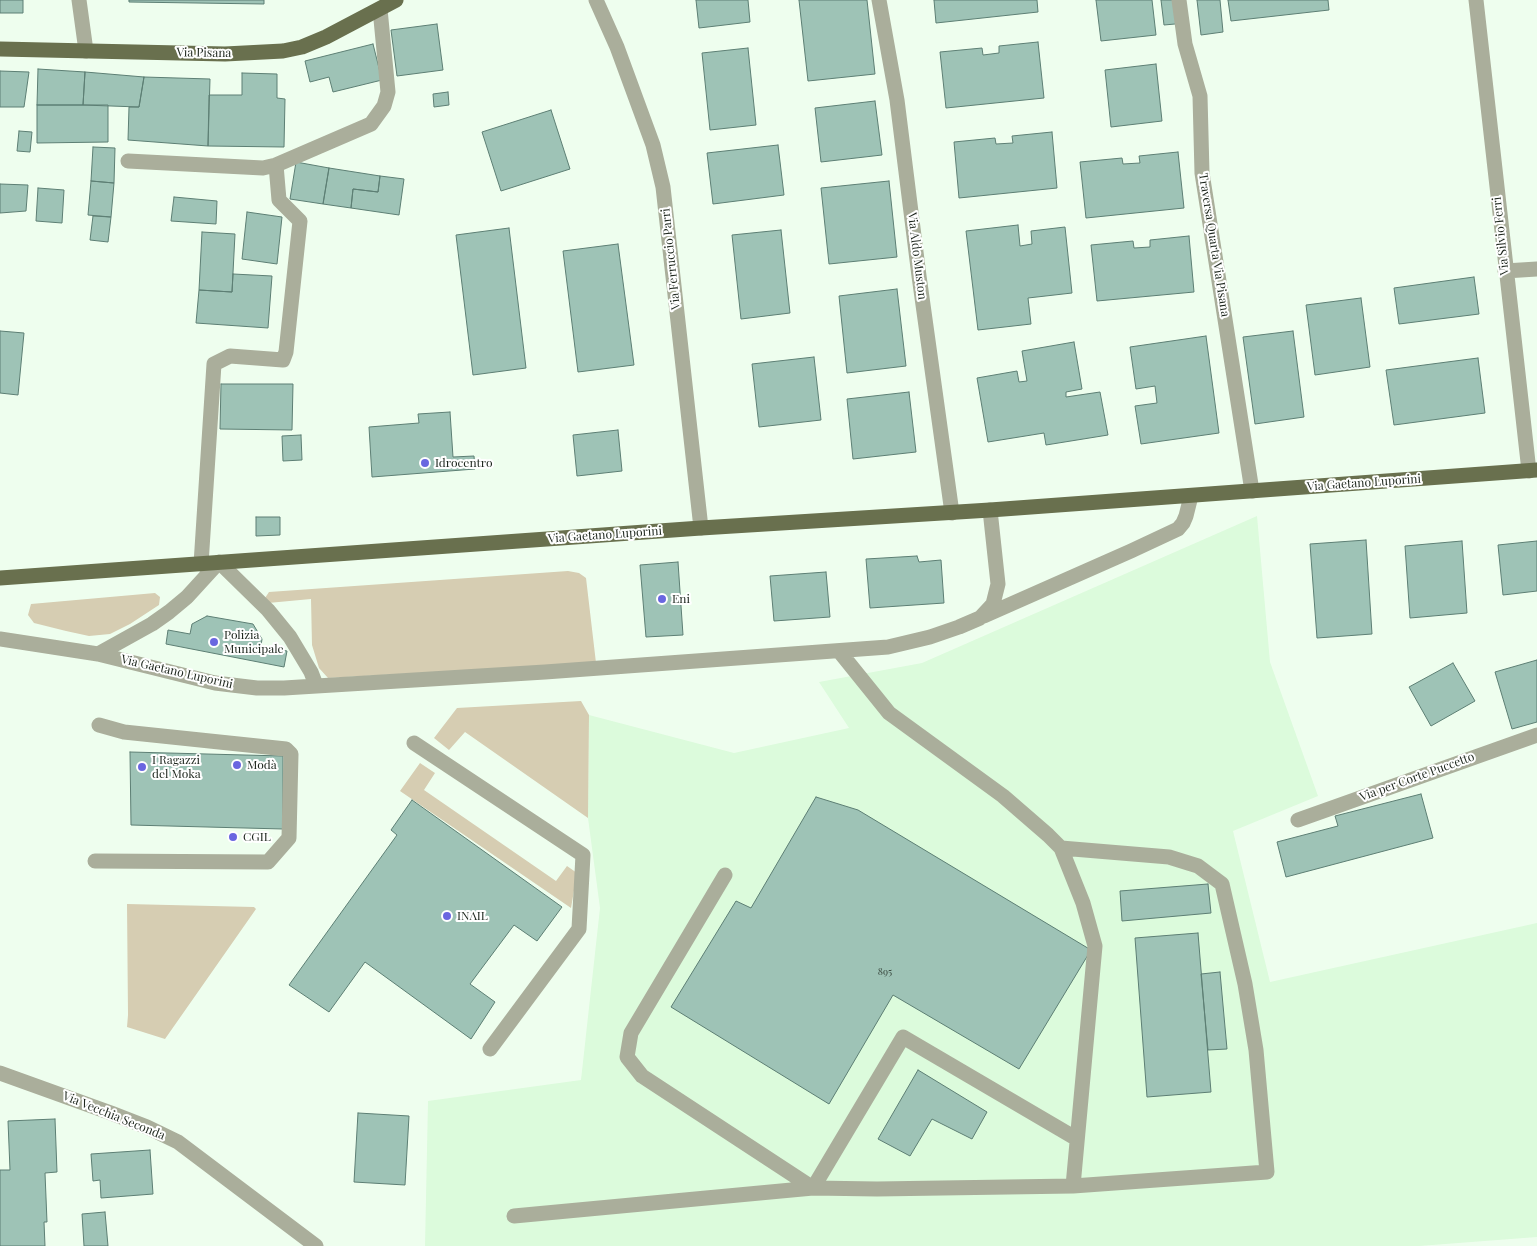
<!DOCTYPE html>
<html>
<head>
<meta charset="utf-8">
<style>
  body { margin:0 }
  canvas { display:block; background:#eefeee }
</style>
</head>
<body>
<canvas width="1537" height="1246"></canvas>
<script>
const context = document.querySelector('canvas').getContext('2d');
context.lineJoin = 'round';
function fill(path, color) { context.fillStyle = color; context.fill(path, 'evenodd'); }
const shape = rows => new Path2D(rows.map(r => 'M' + r).join(''));
function trace(path, color, width, dash) { context.strokeStyle = color; context.lineWidth = width; context.lineCap = dash ? 'butt' : 'round'; context.setLineDash(dash || []); context.stroke(path); }
function write(font, color, halo, rows, align = 'center') {
  context.font = font + ' "Playfair Display",serif'; context.lineWidth = 4; context.setLineDash([]); context.textBaseline = 'middle'; context.strokeStyle = halo; context.fillStyle = color; for (const [text, x, y, turn = 0] of rows) {
    context.save(); context.translate(x, y); context.rotate((+turn || 0) * Math.PI / 180); context.textAlign = isNaN(turn) ? turn : align; if (halo) context.strokeText(text, 0, 0); context.fillText(text, 0, 0); context.restore();
  }
}
const built = shape([
  [1257,516,1270,662,1318,796,1233,831,1270,982,1537,923,1537,1237,1419,1246,425,1246,428,1101,581,1080,600,908,588,818,589,715,734,753,849,728,819,682,922,663]
]);
const green = shape([
  [568,571,579,573,586,578,596,663,328,678,319,668,312,645,311,599,268,603,265,598,269,592],
  [155,593,160,597,159,605,130,624,110,634,89,636,66,631,34,623,28,615,31,604],
  [581,701,589,715,588,818,465,732,449,750,434,738,457,708],
  [420,763,435,773,424,790,556,881,567,866,577,873,571,908,400,791],
  [127,904,254,907,256,909,165,1039,127,1027,128,1015]
]);
const building = shape([
  [0,0,23,0,23,13,0,13,0,0],
  [129,0,264,0,264,4,129,2,129,0],
  [696,0,748,0,750,22,699,28,696,0],
  [799,0,867,0,875,74,808,81,799,0],
  [934,0,1037,0,1038,12,936,23,934,0],
  [1096,0,1152,0,1156,35,1101,41,1096,0],
  [1161,0,1183,0,1186,23,1164,25,1161,0],
  [1197,0,1220,0,1223,32,1201,35,1197,0],
  [1228,0,1328,0,1329,10,1231,21,1228,0],
  [437,24,443,70,397,76,391,30,437,24],
  [1038,42,1044,98,946,108,940,52,982,48,983,55,999,53,999,46,1038,42],
  [373,44,382,80,333,92,329,77,310,82,305,61,373,44],
  [748,48,756,125,710,130,702,53,748,48],
  [1156,64,1162,121,1111,127,1105,70,1156,64],
  [38,69,85,72,83,105,37,105,38,69],
  [0,71,29,72,24,107,0,107,0,71],
  [85,72,144,77,139,107,83,105,85,72],
  [242,73,277,74,277,98,285,99,284,147,208,146,209,95,242,95,242,73],
  [144,77,210,79,208,146,128,140,129,107,139,107,144,77],
  [448,92,449,105,434,107,433,94,448,92],
  [875,101,882,155,821,162,815,108,875,101],
  [37,105,108,105,108,142,37,143,37,105],
  [551,110,570,169,501,191,482,132,551,110],
  [19,131,32,132,30,152,17,151,19,131],
  [1052,132,1057,188,959,198,954,142,995,138,996,144,1013,143,1012,136,1052,132],
  [778,145,784,195,713,204,707,153,778,145],
  [93,147,115,148,114,183,91,181,93,147],
  [1178,152,1184,208,1086,218,1080,162,1122,158,1123,164,1140,163,1139,156,1178,152],
  [296,162,329,168,323,204,290,199,296,162],
  [329,168,380,176,378,192,353,189,351,208,323,204,329,168],
  [380,176,404,179,399,215,351,208,353,189,378,192,380,176],
  [91,181,114,183,111,217,88,215,91,181],
  [889,181,897,257,829,264,821,188,889,181],
  [0,184,28,185,26,211,0,213,0,184],
  [38,188,64,190,62,223,36,221,38,188],
  [174,197,217,201,216,224,171,221,174,197],
  [247,212,282,217,277,264,242,259,247,212],
  [93,216,111,217,108,242,90,240,93,216],
  [1018,225,1020,246,1032,244,1031,231,1065,227,1072,293,1028,298,1031,324,978,330,966,231,1018,225],
  [509,228,526,368,473,375,456,235,509,228],
  [781,230,790,313,741,319,732,235,781,230],
  [202,232,235,234,232,292,199,290,202,232],
  [1189,236,1194,292,1097,301,1091,245,1133,241,1134,248,1150,247,1150,240,1189,236],
  [618,244,634,365,578,372,563,251,618,244],
  [233,274,272,276,268,328,196,323,199,290,232,292,233,274],
  [1474,277,1479,314,1399,324,1394,288,1474,277],
  [897,289,906,366,847,373,839,296,897,289],
  [1361,298,1370,367,1315,375,1306,305,1361,298],
  [0,331,24,333,18,395,0,393,0,331],
  [1293,331,1304,417,1255,424,1243,337,1293,331],
  [1206,336,1219,433,1141,444,1135,406,1157,403,1155,386,1136,389,1130,347,1206,336],
  [1074,342,1082,389,1066,392,1066,397,1100,392,1108,435,1046,445,1044,433,988,442,977,378,1017,371,1019,382,1027,381,1022,351,1074,342],
  [814,357,821,420,759,427,752,364,814,357],
  [1478,358,1485,413,1394,425,1386,370,1478,358],
  [221,384,293,384,292,430,220,429,221,384],
  [909,392,916,452,853,459,847,399,909,392],
  [450,412,453,457,474,456,475,469,372,477,369,427,419,423,418,414,450,412],
  [618,430,622,471,577,476,573,435,618,430],
  [301,435,302,460,283,461,282,436,301,435],
  [256,517,280,517,280,535,256,536,256,517],
  [1366,540,1372,634,1317,638,1310,544,1366,540],
  [1462,541,1467,613,1410,618,1405,546,1462,541],
  [1537,541,1537,591,1503,595,1498,545,1537,541],
  [917,556,919,562,941,560,944,603,870,608,866,559,917,556],
  [678,562,683,635,646,637,640,565,678,562],
  [826,572,830,617,774,621,770,576,826,572],
  [207,616,253,624,262,639,261,646,287,651,284,667,166,644,168,630,190,634,192,624,207,616],
  [1537,660,1537,722,1512,729,1495,672,1537,660],
  [1453,663,1475,701,1431,726,1409,687,1453,663],
  [130,752,283,756,283,829,131,825,130,752],
  [1421,794,1433,838,1286,877,1277,842,1338,826,1335,816,1421,794],
  [816,797,858,810,1091,950,1019,1069,893,995,829,1104,671,1007,736,901,751,908,816,797],
  [412,800,562,907,537,941,514,925,470,984,495,1002,471,1039,365,962,329,1012,289,985,397,835,391,830,412,800],
  [1208,884,1211,913,1122,921,1120,891,1208,884],
  [1198,933,1211,1092,1147,1097,1135,938,1198,933],
  [1220,972,1227,1049,1208,1050,1201,974,1220,972],
  [918,1070,987,1112,972,1139,932,1119,910,1156,878,1139,918,1070],
  [358,1113,409,1116,405,1185,354,1182,358,1113],
  [55,1119,57,1172,45,1173,47,1222,44,1222,45,1246,0,1246,0,1170,10,1170,8,1121,55,1119],
  [150,1150,153,1194,101,1198,100,1180,93,1181,91,1154,150,1150],
  [105,1212,108,1246,84,1246,82,1214,105,1212]
]);
const minor = shape([
  [79,0,86,51],
  [596,0,617,47,653,145,663,187,701,528],
  [879,0,897,100,919,276,952,513],
  [1179,0,1185,44,1200,96,1202,173,1252,491],
  [1476,0,1529,471],
  [128,161,263,168,276,165,371,124,384,106,388,92,380,9],
  [1505,271,1537,269],
  [201,564,214,364,230,356,283,360,286,352,300,221,279,200,276,165],
  [984,616,1131,551,1178,529,1183,523,1186,516,1191,496],
  [0,639,98,654,215,683,257,688,284,688,545,672,888,647,930,637,959,627,980,618,993,604,998,584,990,510],
  [839,651,889,713,1003,796,1048,835,1061,848,1083,903,1095,946,1073,1186],
  [98,654,152,624,169,612,187,597,219,562,268,610,290,637,311,672,316,685],
  [414,743,583,855,579,929,490,1049],
  [1298,820,1537,735],
  [95,861,268,862,289,838,291,754,286,749,124,732,99,725],
  [725,875,631,1033,627,1057,642,1076,813,1188,903,1037,1077,1139],
  [0,1073,111,1113,147,1127,178,1142,316,1246],
  [514,1216,813,1188,877,1189,1073,1186,1267,1172,1256,1050,1245,984,1222,884,1198,866,1169,857,1061,848]
]);
const major = shape([
  [0,49,225,54,283,51,302,47,326,37,396,0],
  [0,578,701,528,990,510,1537,470]
]);
const markers = [
  [425,463,5,"#6a66e0"],
  [662,599,5,"#6a66e0"],
  [214,642,5,"#6a66e0"],
  [237,765,5,"#6a66e0"],
  [142,767,5,"#6a66e0"],
  [233,837,5,"#6a66e0"],
  [447,916,5,"#6a66e0"]
];
const numberNames = [
  ["895",885,972]
];
const streetNames = [
  ["Via Pisana",204,53,1],
  ["Via Silvio Ferri",1501,236,-96],
  ["Traversa Quarta Via Pisana",1214,245,81],
  ["Via Aldo Muston",917,256,83],
  ["Via Ferruccio Parri",671,259,-96],
  ["Via Gaetano Luporini",1364,483,-4],
  ["Via Gaetano Luporini",605,535,-4],
  ["Via Gaetano Luporini",177,672,13],
  ["Via per Corte Puccetto",1417,777,-20],
  ["Via Vecchia Seconda",114,1116,22]
];
const poiNames = [
  ["Idrocentro",435,463],
  ["Eni",672,599],
  ["Polizia",224,635],
  ["Municipale",224,649],
  ["I Ragazzi",152,760],
  ["del Moka",152,774],
  ["Modà",247,765],
  ["CGIL",243,837],
  ["INAIL",457,916]
];
fill(built, '#dcfbdc');
fill(green, '#d6cdb2');
fill(building, '#9ec3b6');
trace(building, '#5d7f74', 1);
trace(minor, '#aaae9b', 15);
trace(major, '#69704e', 15);
for (const [x, y, r, color] of markers) { const dot = new Path2D(); dot.arc(x, y, r, 0, 2 * Math.PI); context.fillStyle = color; context.fill(dot); trace(dot, '#fff', 2); }
write('10px', '#3c4c42', null, numberNames);
write('12px', '#1c251c', '#fff', streetNames);
write('12px', '#1c251c', '#fff', poiNames, 'left');
</script>
</body>
</html>
